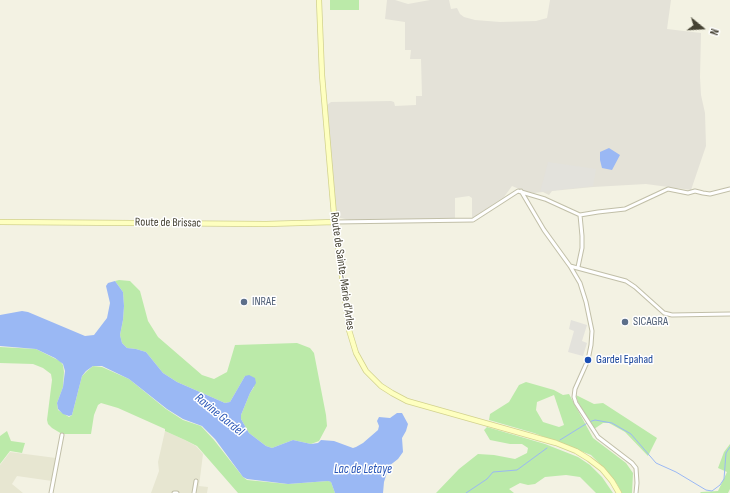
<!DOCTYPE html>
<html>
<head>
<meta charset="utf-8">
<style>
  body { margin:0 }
  #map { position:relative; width:730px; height:493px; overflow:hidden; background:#f3f2e3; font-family:"Sofia Sans Condensed",sans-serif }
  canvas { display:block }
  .north { position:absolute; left:682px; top:8px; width:40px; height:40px; -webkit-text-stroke:3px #fff; paint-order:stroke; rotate:108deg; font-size:11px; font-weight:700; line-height:16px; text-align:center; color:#454233 }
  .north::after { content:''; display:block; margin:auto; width:14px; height:18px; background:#454233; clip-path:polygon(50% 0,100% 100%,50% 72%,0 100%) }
</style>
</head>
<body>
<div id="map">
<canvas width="730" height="493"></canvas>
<div class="north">N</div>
</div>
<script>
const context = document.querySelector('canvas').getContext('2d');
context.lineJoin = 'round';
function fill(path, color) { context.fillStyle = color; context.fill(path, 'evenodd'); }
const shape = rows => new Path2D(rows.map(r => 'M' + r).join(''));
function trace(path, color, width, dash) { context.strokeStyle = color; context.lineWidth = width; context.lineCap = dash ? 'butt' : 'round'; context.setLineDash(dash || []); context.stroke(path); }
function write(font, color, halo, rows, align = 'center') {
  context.font = font + ' "Sofia Sans Condensed",sans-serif'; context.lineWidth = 3; context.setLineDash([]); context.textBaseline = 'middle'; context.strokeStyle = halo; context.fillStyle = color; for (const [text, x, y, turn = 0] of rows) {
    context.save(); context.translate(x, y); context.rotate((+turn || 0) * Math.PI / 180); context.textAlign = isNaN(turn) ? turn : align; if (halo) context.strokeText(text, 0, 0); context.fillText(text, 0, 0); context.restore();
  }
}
const residential = shape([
  [165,431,185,440,196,446,203,454,199,486,208,487,207,493,151,493,159,471,158,462],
  [10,452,56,458,52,481,17,476,12,484,23,493,0,493,0,465]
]);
const industrial = shape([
  [387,0,395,0,408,4,430,0,449,0,451,9,457,8,460,14,464,17,475,20,500,22,536,21,547,18,550,0,671,0,667,29,701,33,700,77,701,95,705,113,706,146,691,190,646,184,593,187,552,191,549,195,543,192,534,193,524,191,512,186,504,197,472,218,472,198,469,196,455,198,455,219,350,220,336,217,330,161,327,105,331,102,391,101,394,102,395,106,416,105,416,96,422,96,421,59,410,59,411,50,405,50,405,22,385,19]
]);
const green = shape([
  [330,0,359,0,359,10,330,10],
  [119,280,130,281,140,291,148,321,158,337,202,375,214,379,227,372,235,345,297,343,310,348,314,353,326,415,327,426,319,441,311,444,293,440,272,448,266,446,249,433,241,419,241,415,250,393,254,387,245,376,230,402,225,403,177,382,163,373,146,352,136,349,127,348,122,343,120,335,123,320,124,306,123,292,115,281],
  [0,347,36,349,60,361,63,365,64,372,63,387,57,403,58,410,69,417,72,415,82,376,87,371,93,366,102,367,129,379,166,409,183,420,201,426,214,440,243,477,247,480,288,484,328,481,331,482,335,493,238,493,197,446,185,440,165,431,165,429,118,408,101,403,98,405,94,415,91,434,62,434,52,428,48,424,47,420,52,380,51,374,43,368,33,364,0,363],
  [526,382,554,390,563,395,569,394,593,438,626,463,633,473,632,493,622,493,617,484,602,466,591,455,534,433,489,420,490,414,509,402,519,385],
  [554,395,564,425,559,427,543,422,536,410,537,402],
  [576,395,594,404,603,403,657,438,648,456,625,432,609,423,603,423,594,429,578,402],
  [487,427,545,444,578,457,590,465,602,477,613,493,596,493,580,477,566,475,545,477,535,484,528,485,520,483,509,489,514,493,436,493,459,469,478,454,494,455,515,459,527,453,528,448,522,444,510,444,490,440,484,430],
  [7,431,11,441,25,443,22,453,10,451,0,464,0,436],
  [730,444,730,489,728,493,700,493,701,492,718,491,727,472,718,468,724,452]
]);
const parking = shape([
  [548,162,596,169,593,186,540,192],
  [571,320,587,325,582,341,587,343,583,356,568,352,574,331,569,329]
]);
const water = shape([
  [609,148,620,155,612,170,602,168,600,160,600,152],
  [115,281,123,292,124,306,123,320,120,335,122,343,127,348,136,349,146,352,163,373,177,382,225,403,230,402,245,376,249,375,255,378,256,383,250,393,241,415,241,419,249,433,266,446,272,448,293,440,311,444,318,443,321,440,334,441,353,448,356,447,363,443,378,430,379,426,377,421,379,417,390,418,397,413,402,413,408,424,406,431,402,438,403,452,398,459,389,466,384,482,383,493,335,493,331,482,328,481,288,484,247,479,243,477,215,439,202,426,183,419,167,409,129,379,102,366,93,366,86,371,82,376,72,415,69,416,63,414,58,409,57,403,63,387,65,371,63,364,55,358,36,349,0,346,0,315,22,311,28,312,85,336,94,335,107,318,110,303,106,286,108,283]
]);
const stream = shape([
  [560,440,589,422,595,420,612,423,631,434,656,463,676,472,706,490,712,491,720,485,724,479,726,453,730,447],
  [466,493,487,479,493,472,517,470,547,448]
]);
const street = shape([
  [521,191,544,230,570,266,580,283,586,302,592,331,591,345,588,360,575,389,574,397,576,403,598,437,632,463,636,468,637,483,636,493],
  [335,222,473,220,518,191,545,199,580,215,598,212,625,209,668,189,688,193,695,191,703,193,710,194,730,189],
  [570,266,626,281,635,287,664,313,672,315,730,314],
  [578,267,582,248,582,236,580,215],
  [51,493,62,435],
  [174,493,177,493],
  [194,493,196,481]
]);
const secondary = shape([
  [319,0,322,75,334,215,349,330,356,353,366,371,381,386,392,393,407,401,556,443,576,451,589,459,602,469,612,481,619,493],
  [0,222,266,224,335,222]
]);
const markers = [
  [244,302,4,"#5c6f8a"],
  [625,322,4,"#5c6f8a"],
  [588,360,4,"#1a4fb4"]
];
const streetNames = [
  ["Route de Brissac",168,223,1],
  ["Route de Sainte-Marie d'Arles",342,271,82]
];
const serviceNames = [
  ["INRAE",252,302],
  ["SICAGRA",633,322]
];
const transitNames = [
  ["Gardel Epahad",596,360]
];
const waterNames = [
  ["Ravine Gardel",219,415,39],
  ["Lac de Letaye",363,470]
];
fill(residential, '#e7e6d1');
fill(industrial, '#e4e2d8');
fill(green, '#bbeaa9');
fill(parking, '#e3e2dc');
fill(water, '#9ab8f4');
trace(stream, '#9ab8f4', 1);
trace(street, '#c1bfa8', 5);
trace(secondary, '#d2d28d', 6);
trace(street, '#fff', 3);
trace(secondary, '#feffc0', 4.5);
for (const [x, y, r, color] of markers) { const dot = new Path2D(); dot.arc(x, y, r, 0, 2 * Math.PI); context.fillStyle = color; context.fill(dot); trace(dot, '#fff', 1.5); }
write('12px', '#454233', '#fff', streetNames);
write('12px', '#4e5e75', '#fff', serviceNames, 'left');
write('12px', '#164399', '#fff', transitNames, 'left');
write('italic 13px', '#2754b6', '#fff', waterNames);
</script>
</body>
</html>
